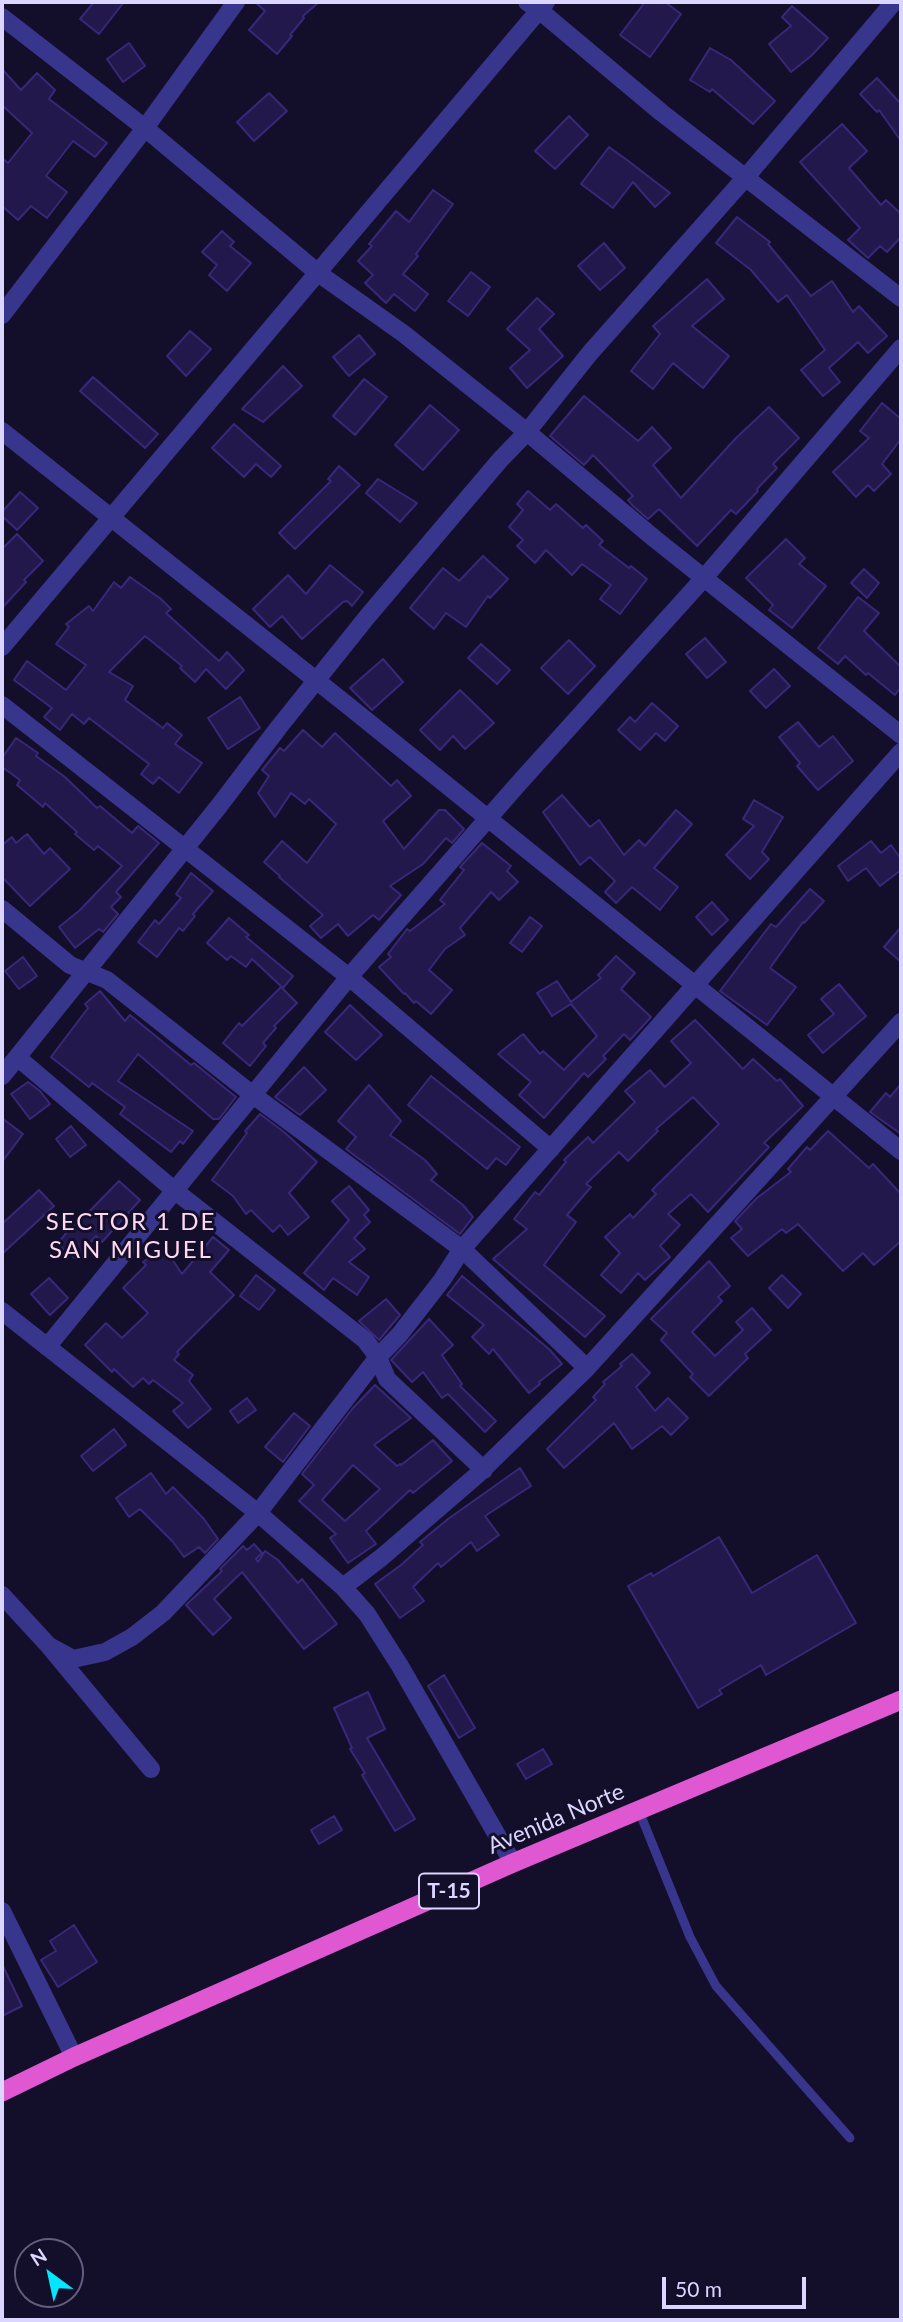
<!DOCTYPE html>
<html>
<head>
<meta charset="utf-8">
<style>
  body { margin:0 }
  #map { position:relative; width:903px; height:2322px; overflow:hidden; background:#130e29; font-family:Lato,sans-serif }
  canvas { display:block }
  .frame { position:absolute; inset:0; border:4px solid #dbd6ff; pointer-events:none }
  .north { position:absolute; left:14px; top:2238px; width:70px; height:70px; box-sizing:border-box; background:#130e29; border:2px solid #635e7f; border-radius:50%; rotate:327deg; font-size:19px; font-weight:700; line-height:28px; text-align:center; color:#dbd6ff }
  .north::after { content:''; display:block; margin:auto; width:24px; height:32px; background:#02e6ff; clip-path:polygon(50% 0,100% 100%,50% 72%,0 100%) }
  .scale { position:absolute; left:662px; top:2277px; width:144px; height:32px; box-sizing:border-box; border:4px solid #dbd6ff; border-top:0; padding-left:9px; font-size:21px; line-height:24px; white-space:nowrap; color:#dbd6ff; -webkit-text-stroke:5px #130e29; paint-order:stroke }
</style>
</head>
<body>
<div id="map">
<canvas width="903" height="2322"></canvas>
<div class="frame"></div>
<div class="north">N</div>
<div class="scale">50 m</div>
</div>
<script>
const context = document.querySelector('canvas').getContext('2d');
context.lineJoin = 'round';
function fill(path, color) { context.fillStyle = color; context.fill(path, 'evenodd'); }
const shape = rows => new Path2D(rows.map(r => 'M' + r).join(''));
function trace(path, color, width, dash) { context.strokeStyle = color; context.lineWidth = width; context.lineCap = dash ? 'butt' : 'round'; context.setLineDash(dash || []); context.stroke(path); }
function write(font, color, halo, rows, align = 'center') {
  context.font = font + ' Lato,sans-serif'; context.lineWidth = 6; context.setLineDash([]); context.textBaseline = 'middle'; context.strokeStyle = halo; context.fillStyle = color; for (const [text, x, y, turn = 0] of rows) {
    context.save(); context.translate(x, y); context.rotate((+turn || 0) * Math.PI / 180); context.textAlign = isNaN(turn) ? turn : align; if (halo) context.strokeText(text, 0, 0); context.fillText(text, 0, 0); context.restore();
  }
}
const building = shape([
  [94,2,124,2,99,34,80,19,94,2],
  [255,2,319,2,303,16,304,18,290,35,292,36,277,54,249,30,265,11,255,2],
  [645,2,665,2,681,14,650,57,620,35,645,2],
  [792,6,828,38,811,56,791,72,769,44,791,26,782,17,792,6],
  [129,43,145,66,123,82,107,59,129,43],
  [710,48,731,60,775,101,753,124,712,89,710,92,690,80,710,48],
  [2,69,21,90,37,73,55,90,49,99,107,143,95,157,73,141,46,176,67,192,47,218,31,206,18,220,2,206,2,158,8,163,32,133,2,105,2,69],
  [877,78,901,104,901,141,879,110,877,112,860,94,877,78],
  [269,93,287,111,254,141,237,122,269,93],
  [569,116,588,135,555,169,535,151,569,116],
  [842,124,867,151,849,168,881,205,886,200,901,214,901,237,887,252,880,246,868,258,848,240,860,228,800,162,842,124],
  [609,147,627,160,670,193,655,207,633,182,613,208,581,184,609,147],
  [433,190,453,204,416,254,418,256,403,274,428,294,415,311,394,294,386,303,365,283,373,275,358,261,372,246,369,244,396,211,409,222,433,190],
  [737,217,770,242,768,244,811,296,832,281,853,312,859,306,887,336,868,353,858,342,829,368,840,382,823,396,801,370,825,350,787,295,778,302,751,270,716,243,737,217],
  [222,231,234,242,230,246,251,263,227,291,209,275,217,265,202,252,222,231],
  [604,243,625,268,600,290,578,266,604,243],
  [471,272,490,287,468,316,448,301,471,272],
  [707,279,724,299,692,326,729,356,703,388,673,363,653,389,631,371,660,334,653,326,707,279],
  [537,298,554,314,539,329,563,356,527,388,510,368,530,350,507,329,537,298],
  [190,331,211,349,186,376,167,356,190,331],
  [359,335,375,354,349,376,333,357,359,335],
  [283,366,302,386,263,422,242,409,283,366],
  [93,377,158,434,145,448,80,391,93,377],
  [364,379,387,397,355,435,333,416,364,379],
  [584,396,638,441,652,427,671,448,653,465,681,498,736,438,769,407,799,438,773,464,777,468,757,489,758,491,736,514,731,510,697,546,659,509,648,519,632,505,628,500,633,496,593,455,584,465,550,436,584,396],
  [882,403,901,419,901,439,882,464,891,474,874,491,868,485,856,497,833,472,869,438,860,431,882,403],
  [430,405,459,430,423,470,395,445,430,405],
  [234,424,281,466,271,477,256,464,244,477,212,448,234,424],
  [339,466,360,485,295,549,279,533,331,481,328,479,339,466],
  [378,479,417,503,400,522,366,493,378,479],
  [528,491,550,510,556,504,583,528,586,525,603,541,599,545,629,568,631,566,647,579,620,614,600,599,611,585,582,564,572,575,546,550,535,563,517,546,523,540,509,527,523,510,517,504,528,491],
  [20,492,38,508,17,530,2,516,2,512,20,492],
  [17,534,43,561,24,580,26,582,2,608,2,549,17,534],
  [786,539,805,558,799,564,826,586,792,628,769,610,773,605,746,578,786,539],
  [483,556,508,579,490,598,488,596,466,627,446,613,434,629,410,608,443,568,459,581,483,556],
  [330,565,363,592,352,606,347,601,343,602,302,639,282,616,270,627,253,609,288,575,306,594,330,565],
  [864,569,879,583,867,598,851,583,864,569],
  [130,577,161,599,171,609,166,613,219,661,227,652,244,670,226,689,206,669,195,682,180,668,182,666,145,636,109,672,133,686,125,700,163,728,167,723,182,735,175,744,202,763,179,793,159,777,153,784,141,774,149,764,89,718,84,724,72,714,60,730,44,717,52,708,14,680,27,661,66,690,86,665,56,644,69,627,66,624,89,606,93,611,114,582,121,588,130,577],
  [858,597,879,613,864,631,901,667,901,687,895,695,868,673,866,675,845,656,838,664,818,648,858,597],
  [705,638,726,662,707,678,686,654,705,638],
  [569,640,595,666,568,694,541,668,569,640],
  [481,644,510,670,497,684,468,658,481,644],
  [383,659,403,682,372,710,350,688,383,659],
  [774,669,790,686,766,708,750,691,774,669],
  [460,690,494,723,465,749,453,736,440,750,420,730,460,690],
  [240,697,260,728,228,749,208,718,240,697],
  [652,703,678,726,665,741,656,733,640,750,618,730,630,717,635,722,652,703],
  [798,722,819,747,833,736,853,761,818,790,797,766,800,763,779,737,798,722],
  [303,730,322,747,335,733,391,786,397,780,411,796,383,821,404,849,439,810,445,810,464,829,452,843,446,838,423,864,390,886,401,895,379,920,373,915,348,936,338,924,321,938,310,926,323,915,279,877,280,876,264,862,282,841,307,863,336,824,309,799,305,804,291,793,275,817,258,793,269,776,262,770,280,748,284,751,303,730],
  [16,738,38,753,36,756,65,777,97,808,100,806,132,833,138,826,159,843,116,892,121,897,111,907,118,914,103,932,99,929,75,948,59,927,80,910,122,866,98,846,94,850,75,834,77,832,45,803,43,807,17,785,20,780,2,767,2,758,16,738],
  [562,795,590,827,599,820,624,855,639,840,645,846,676,810,692,824,654,868,678,887,660,910,632,887,616,903,605,892,615,881,590,857,580,865,543,812,562,795],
  [754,800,783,817,762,852,769,859,750,879,726,855,754,826,743,819,754,800],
  [27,834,44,854,50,848,70,869,30,906,2,877,2,845,12,837,16,843,27,834],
  [871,841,881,853,891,845,901,859,901,870,880,886,866,868,848,881,838,866,871,841],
  [482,843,511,866,507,871,518,882,499,900,491,892,460,928,465,935,445,949,429,970,452,990,431,1014,416,1001,414,1003,405,993,404,994,379,967,391,957,388,954,407,929,410,931,445,904,440,900,464,870,460,867,482,843],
  [191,873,213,891,193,914,195,916,183,931,179,928,157,957,138,942,155,920,159,924,181,898,176,894,191,873],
  [810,889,824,901,804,923,803,922,770,968,796,987,767,1025,720,991,771,924,776,927,810,889],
  [712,902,728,920,712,935,696,917,712,902],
  [530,917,542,926,522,952,510,943,530,917],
  [229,918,249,935,246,937,293,976,283,988,252,959,246,967,231,956,227,960,207,943,229,918],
  [901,927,901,962,884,947,901,927],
  [616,956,635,973,621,989,651,1017,630,1040,624,1034,603,1056,606,1059,588,1077,584,1073,544,1118,519,1095,531,1082,498,1054,523,1034,540,1054,543,1051,564,1070,597,1036,571,1004,552,1016,537,993,557,981,571,1002,601,978,598,975,616,956],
  [23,957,37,976,19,989,5,971,23,957],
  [839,984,866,1016,823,1053,808,1035,834,1014,821,999,839,984],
  [281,987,297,1003,274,1026,276,1028,263,1043,266,1046,250,1066,223,1043,239,1023,242,1026,281,987],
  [100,991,125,1021,130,1015,191,1065,194,1063,236,1097,219,1119,213,1119,138,1054,118,1081,193,1131,183,1144,180,1141,171,1152,120,1114,125,1107,92,1083,89,1087,51,1057,88,1008,85,1004,100,991],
  [350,1005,382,1035,356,1060,325,1032,350,1005],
  [695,1020,743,1069,753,1059,777,1081,780,1079,803,1106,764,1143,769,1147,708,1212,691,1194,668,1214,680,1225,660,1246,670,1257,645,1280,638,1273,621,1293,601,1275,620,1253,605,1237,630,1214,633,1218,656,1194,652,1190,719,1124,693,1097,656,1129,658,1131,628,1161,619,1152,586,1184,591,1187,567,1215,576,1222,544,1265,605,1316,585,1337,493,1259,527,1229,514,1219,535,1192,539,1195,566,1162,564,1160,588,1137,593,1143,635,1102,625,1091,650,1070,665,1087,691,1063,671,1041,695,1020],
  [304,1067,326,1090,300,1115,275,1097,304,1067],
  [431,1076,520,1147,506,1165,496,1158,487,1169,408,1105,431,1076],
  [28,1082,40,1091,50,1104,30,1119,11,1094,28,1082],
  [901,1084,901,1134,870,1112,886,1093,890,1097,901,1084],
  [369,1085,401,1121,390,1135,425,1160,437,1174,431,1180,463,1205,473,1217,460,1234,346,1149,356,1137,338,1121,369,1085],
  [260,1114,284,1132,317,1162,289,1193,309,1217,288,1235,280,1225,273,1232,251,1210,246,1214,233,1196,212,1180,247,1133,245,1131,260,1114],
  [2,1118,23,1134,2,1162,2,1118],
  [71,1126,86,1145,70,1157,56,1139,71,1126],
  [828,1131,869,1168,873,1164,901,1194,901,1241,874,1265,863,1253,843,1271,798,1224,786,1233,782,1229,748,1256,731,1238,742,1229,735,1221,757,1198,791,1172,788,1169,807,1147,810,1150,828,1131],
  [119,1181,140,1200,102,1242,96,1236,76,1259,57,1244,74,1224,75,1226,119,1181],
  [349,1186,369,1210,364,1215,370,1222,354,1238,365,1249,349,1262,369,1277,357,1295,333,1278,324,1290,304,1273,349,1220,332,1201,349,1186],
  [39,1190,54,1206,2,1254,2,1224,39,1190],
  [213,1237,229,1250,210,1272,234,1295,177,1352,179,1354,174,1360,193,1375,189,1381,211,1409,188,1428,173,1411,183,1403,153,1380,149,1384,143,1378,133,1387,114,1369,112,1372,85,1345,106,1323,122,1338,148,1313,123,1288,146,1265,143,1262,164,1247,182,1274,213,1237],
  [709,1261,730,1286,718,1297,722,1301,692,1332,715,1356,743,1330,736,1322,752,1308,771,1330,745,1354,748,1358,709,1396,690,1377,693,1374,661,1340,667,1333,651,1319,709,1261],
  [256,1275,275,1290,259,1310,240,1296,256,1275],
  [782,1275,801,1294,788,1308,769,1288,782,1275],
  [462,1276,550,1350,562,1364,539,1382,540,1384,529,1393,493,1349,489,1354,472,1337,484,1325,447,1295,462,1276],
  [49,1278,68,1298,50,1315,31,1294,49,1278],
  [386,1299,400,1315,379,1340,359,1321,386,1299],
  [429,1319,453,1345,442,1355,462,1384,460,1386,496,1421,485,1432,448,1394,442,1398,423,1372,412,1382,391,1360,429,1319],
  [632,1354,650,1373,636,1387,655,1411,668,1398,688,1418,671,1435,662,1426,632,1449,614,1423,564,1468,547,1449,596,1400,593,1397,605,1384,603,1382,622,1366,620,1364,632,1354],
  [375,1385,411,1418,374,1445,397,1466,400,1464,401,1465,433,1440,452,1461,413,1493,410,1490,366,1531,376,1544,348,1563,330,1538,336,1534,299,1501,314,1485,302,1474,353,1408,375,1385],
  [353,1465,380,1489,345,1521,322,1500,353,1465],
  [247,1398,256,1410,238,1423,230,1411,247,1398],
  [294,1413,310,1426,283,1462,265,1447,294,1413],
  [114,1429,126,1445,93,1471,81,1456,114,1429],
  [520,1468,531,1486,485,1516,499,1535,477,1551,471,1542,441,1567,438,1563,413,1587,424,1601,400,1618,375,1584,401,1565,423,1545,420,1542,448,1519,520,1468],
  [151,1473,166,1494,173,1487,204,1519,218,1539,205,1553,199,1547,184,1557,173,1542,140,1509,129,1517,116,1498,151,1473],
  [719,1537,752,1593,817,1555,856,1623,766,1675,761,1665,719,1690,722,1694,698,1708,628,1586,651,1573,653,1576,719,1537],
  [254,1544,262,1553,256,1559,258,1562,265,1551,278,1560,298,1583,302,1579,337,1624,304,1649,242,1572,214,1599,231,1618,213,1635,186,1605,222,1571,220,1569,243,1546,247,1550,254,1544],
  [444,1675,475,1728,459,1738,428,1686,444,1675],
  [368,1692,385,1729,367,1738,415,1819,395,1831,362,1775,365,1773,350,1749,352,1748,334,1708,368,1692],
  [543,1749,552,1764,526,1779,517,1764,543,1749],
  [334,1816,342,1830,319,1844,311,1830,334,1816],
  [74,1925,97,1962,58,1987,41,1960,56,1951,50,1941,74,1925],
  [2,1964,22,2006,2,2016,2,1964]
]);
const service = shape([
  [639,1811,690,1937,716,1986,850,2138]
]);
const minor = shape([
  [527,2,539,10,662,113,901,298],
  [2,17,145,128,318,273,404,334,527,432,655,539,901,735],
  [2,315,145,128,236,2],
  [2,431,346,704,901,1151],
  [2,647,546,2],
  [2,705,349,977,551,1149],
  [2,909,70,965,107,980,253,1095,462,1249,587,1368],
  [17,1057,174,1190,365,1340,378,1357,387,1379,484,1470],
  [2,1076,219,806,279,727,367,617,500,460,527,432,590,353,746,177,894,2],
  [2,1311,258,1513,343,1587,367,1614,400,1666,513,1863],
  [47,1347,349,977,519,783,704,578,901,348],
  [343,1587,382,1557,476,1476,587,1368,901,1022],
  [2,1595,49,1646,151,1769],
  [49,1646,73,1659,105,1652,132,1637,163,1613,258,1513,378,1357,400,1334,442,1280,462,1249,901,752],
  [2,1911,74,2057]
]);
const trunk = shape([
  [2,2092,74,2057,513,1863,901,1700]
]);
const shields = [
  [449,1891,60]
];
const shieldNames = [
  ["T-15",449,1891]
];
const streetNames = [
  ["Avenida Norte",556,1819,-23]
];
const neighbourhoodNames = [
  ["SECTOR 1 DE",131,1222],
  ["SAN MIGUEL",131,1250]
];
fill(building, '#23184c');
trace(building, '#38287a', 2);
trace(service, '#38358c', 9);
trace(minor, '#38358c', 18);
trace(trunk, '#e057d2', 19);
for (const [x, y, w] of shields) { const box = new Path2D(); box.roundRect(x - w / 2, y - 17.5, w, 35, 5); context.fillStyle = '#130e29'; context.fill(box); trace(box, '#dbd6ff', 2); }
write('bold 21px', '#dbd6ff', null, shieldNames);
write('23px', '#dbd6ff', '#130e29', streetNames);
context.letterSpacing = '2px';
write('24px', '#ffd8f1', '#130e29', neighbourhoodNames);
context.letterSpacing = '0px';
</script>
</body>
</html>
